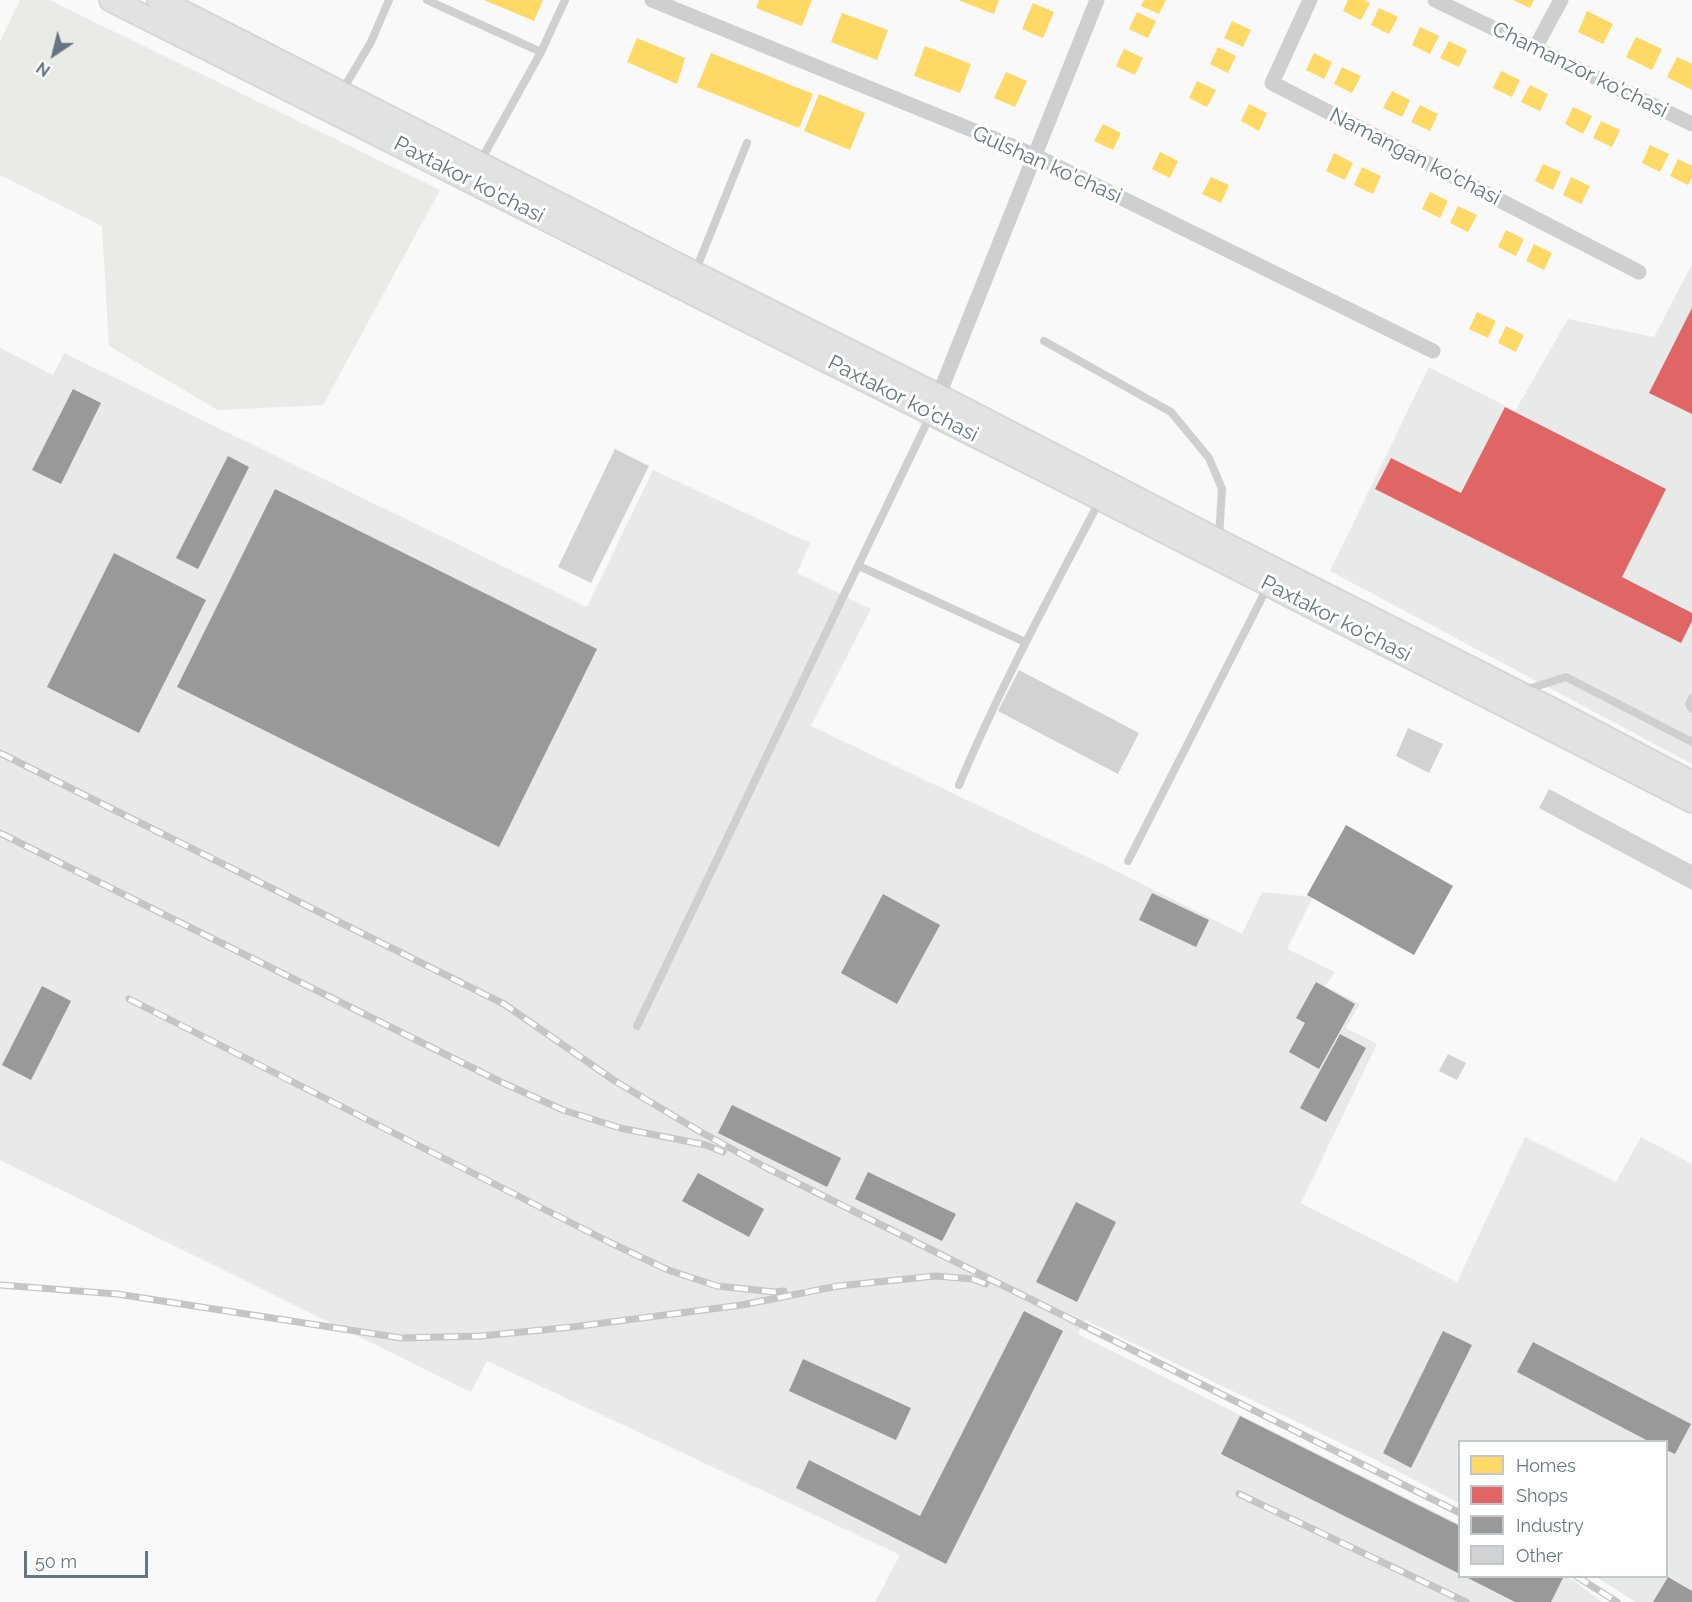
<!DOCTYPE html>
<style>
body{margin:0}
#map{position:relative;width:1692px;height:1602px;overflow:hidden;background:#f9f9f9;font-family:Raleway,sans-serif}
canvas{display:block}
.legend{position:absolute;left:1458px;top:1440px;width:210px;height:138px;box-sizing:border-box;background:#fff;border:2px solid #c1c8cd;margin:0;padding:8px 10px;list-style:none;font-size:18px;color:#657683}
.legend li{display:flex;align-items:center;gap:12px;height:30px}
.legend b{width:30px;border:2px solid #c1c8cd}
.north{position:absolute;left:24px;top:24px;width:60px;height:60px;-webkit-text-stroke:4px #fff;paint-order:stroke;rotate:215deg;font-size:16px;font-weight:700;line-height:24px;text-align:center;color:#657683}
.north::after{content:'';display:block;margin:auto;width:21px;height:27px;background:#657683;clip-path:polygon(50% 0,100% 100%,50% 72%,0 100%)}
.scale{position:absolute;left:24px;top:1551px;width:124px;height:27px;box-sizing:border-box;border:3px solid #657683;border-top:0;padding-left:8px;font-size:18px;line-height:21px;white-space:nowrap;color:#657683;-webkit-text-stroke:4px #fff;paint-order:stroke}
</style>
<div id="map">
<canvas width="1692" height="1602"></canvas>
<ul class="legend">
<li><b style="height:16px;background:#ffd966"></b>Homes</li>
<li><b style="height:16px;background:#e06666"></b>Shops</li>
<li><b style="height:16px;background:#999"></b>Industry</li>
<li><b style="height:16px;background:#d0d2d3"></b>Other</li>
</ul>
<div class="north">N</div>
<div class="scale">50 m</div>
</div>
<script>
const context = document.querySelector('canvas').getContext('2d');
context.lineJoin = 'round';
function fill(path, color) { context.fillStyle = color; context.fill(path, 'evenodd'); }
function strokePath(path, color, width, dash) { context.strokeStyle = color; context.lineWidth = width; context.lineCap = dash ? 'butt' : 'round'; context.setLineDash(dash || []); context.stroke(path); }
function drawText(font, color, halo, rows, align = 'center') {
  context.font = font + ' Raleway,sans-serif'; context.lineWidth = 6; context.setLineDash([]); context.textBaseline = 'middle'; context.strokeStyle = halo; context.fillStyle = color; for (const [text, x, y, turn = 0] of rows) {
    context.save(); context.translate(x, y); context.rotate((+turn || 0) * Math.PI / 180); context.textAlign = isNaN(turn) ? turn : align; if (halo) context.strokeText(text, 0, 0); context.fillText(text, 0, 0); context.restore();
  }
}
fill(new Path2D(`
 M1692 264V764L1330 571 1429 367 1515 411 1568 319 1654 337Z
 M0 348 53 375 64 353 587 607 653 470 810 543 797 573 871 609 811 726 1104 865 1242 934 1262 892 1313 897 1287 949 1335 972 1325 986 1360 1004 1346 1028 1377 1044 1301 1203 1457 1282 1525 1137 1616 1182 1641 1137 1692 1164V1602H1636L1596 1577 1666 1576V1442H1460L1459 1503 1374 1459 1085 1320 1078 1334 1459 1524 1460 1576 1565 1577 1573 1580 1602 1602H875L900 1555 487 1361 471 1392 0 1160Z`), '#e8e9e9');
fill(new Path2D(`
 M20 0H49L440 190 323 405 218 410 109 346 102 226 0 175V42Z`), '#e8ebe6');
fill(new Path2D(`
 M484 0H543L534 21Z
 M759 0H812L802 26 756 8Z
 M958 0H999L994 14Z
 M1144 0H1166L1159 14 1141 6Z
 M1348 0H1364L1370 3 1361 20 1343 11Z
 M1513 0H1534L1530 8Z
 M1033 3 1054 12 1043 38 1022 29Z
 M1379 8 1398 17 1389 34 1371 25Z
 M1587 11 1613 24 1603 44 1578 32Z
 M1137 12 1156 21 1148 38 1129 29Z
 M842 13 888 30 877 60 831 42Z
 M1232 21 1251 30 1243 47 1224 38Z
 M1420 27 1439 36 1430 54 1412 45Z
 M1636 37 1662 49 1652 70 1626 57Z
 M637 38 685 58 677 84 627 62Z
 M1449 41 1467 50 1459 67 1440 58Z
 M925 46 971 64 960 93 914 76Z
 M1218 47 1236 56 1228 73 1210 64Z
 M1124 49 1143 58 1135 75 1116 66Z
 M711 53 813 94 799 128 697 87Z
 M1314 53 1332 62 1324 79 1306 70Z
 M1677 57 1692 64V90L1667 77Z
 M1342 67 1361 76 1352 93 1334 84Z
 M1501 71 1520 80 1512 97 1493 88Z
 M1006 72 1027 81 1015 107 994 98Z
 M1197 81 1216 90 1207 107 1189 98Z
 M1530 85 1548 94 1540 111 1521 102Z
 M1392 91 1410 100 1402 117 1383 108Z
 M819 94 865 113 850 150 804 131Z
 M1249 104 1267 113 1259 131 1241 121Z
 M1420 105 1438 114 1430 131 1411 122Z
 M1573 107 1592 116 1583 134 1565 124Z
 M1601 121 1620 130 1612 147 1593 138Z
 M1103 124 1121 133 1113 150 1094 141Z
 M1650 145 1669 154 1660 172 1642 163Z
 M1160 152 1178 161 1170 178 1152 169Z
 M1334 153 1353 163 1345 180 1326 171Z
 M1678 159 1692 166V178L1688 185 1670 176Z
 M1543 164 1561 172 1553 190 1535 181Z
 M1362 167 1381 176 1373 194 1354 185Z
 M1211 177 1229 185 1221 203 1202 194Z
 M1571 177 1590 186 1581 204 1563 195Z
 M1430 192 1448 201 1440 218 1422 209Z
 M1458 206 1477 215 1468 232 1450 223Z
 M1506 230 1524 239 1516 256 1498 247Z
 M1534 244 1552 253 1544 270 1526 261Z
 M1477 312 1496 321 1488 338 1469 329Z
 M1506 326 1524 335 1516 352 1498 343Z`), '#ffd966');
fill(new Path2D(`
 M1692 308V414L1649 393Z
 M1505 407 1666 489 1622 577 1692 613V621L1681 643 1375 489 1391 458 1461 493Z`), '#e06666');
fill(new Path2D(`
 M73 389 101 403 61 484 32 470Z
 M228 456 249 467 198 569 176 558Z
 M275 489 597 649 499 847 177 687Z
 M114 553 206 600 139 733 47 687Z
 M1346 825 1453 886 1414 955 1307 895Z
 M1152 893 1209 920 1196 947 1139 920Z
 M883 894 940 925 897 1004 841 973Z
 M1316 982 1355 1004 1319 1069 1289 1052 1305 1023 1296 1018Z
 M42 986 71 1001 31 1080 2 1065Z
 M1340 1034 1366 1048 1326 1122 1300 1108Z
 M732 1105 841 1158 827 1187 718 1133Z
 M868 1172 956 1214 942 1241 855 1199Z
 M698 1173 764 1209 749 1237 682 1201Z
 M1076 1202 1116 1222 1077 1302 1036 1282Z
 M1024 1311 1063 1331 946 1564 796 1488 809 1460 920 1516Z
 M1443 1331 1472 1345 1411 1468 1383 1453Z
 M1533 1342 1691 1424 1675 1454 1666 1450V1442H1650L1517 1372Z
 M803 1359 911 1408 896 1440 789 1391Z
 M1240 1416 1460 1526V1574L1221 1454Z
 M1464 1576H1559L1563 1578 1551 1602H1515Z
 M1668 1577 1692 1591V1602H1653Z`), '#999');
fill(new Path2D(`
 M615 449 649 466 591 583 558 567Z
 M1019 670 1139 733 1118 774 998 711Z
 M1408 728 1443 744 1429 773 1396 756Z
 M1549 789 1692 865V890L1539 808Z
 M1448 1054 1466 1063 1457 1080 1439 1071Z`), '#d0d2d3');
const secondary = new Path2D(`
 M111 0 1101 499 1692 801
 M159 0 694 273 939 396 1219 541 1561 714 1692 783`);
strokePath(secondary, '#d5d6d7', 26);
strokePath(new Path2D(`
 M427 0 541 52
 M342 91 371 42 389 0
 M480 162 541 52 565 0
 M695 272 747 143
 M1044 341 1171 412 1209 458 1222 489 1219 537
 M859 566 1025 642
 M1525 690 1566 677 1692 742
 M1692 698 1689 704 1692 709
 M959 785C1000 687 1051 594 1100 500
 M1128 861 1268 586
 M637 1026 930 416`), '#cecfd0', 8);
strokePath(new Path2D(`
 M652 0 1034 155 1433 351
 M1310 0 1272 83 1639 272
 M1435 0 1692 124
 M1535 48 1561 0
 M936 402 1097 0`), '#cecfd0', 15);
strokePath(secondary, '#e1e2e2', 22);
const rail = new Path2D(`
 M0 753 504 1004 615 1081 699 1131 765 1167 1460 1513
 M0 833 501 1082 563 1110 620 1128 706 1145 723 1152
 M129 999 609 1242 668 1270 717 1286 775 1292 784 1291
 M0 1285 117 1294 401 1338 481 1336 572 1327 742 1305 838 1286 936 1276 973 1279 986 1284
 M1239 1494 1466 1602
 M1576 1576 1617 1602`);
strokePath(rail, '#c3c5c6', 7);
strokePath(rail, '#fff', 4.5, [14]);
drawText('21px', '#657683', '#fff', [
 ["Chamanzor ko'chasi",1580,70,26],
 ["Namangan ko'chasi",1415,157,27],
 ["Gulshan ko'chasi",1047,165,24],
 ["Paxtakor ko'chasi",469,180,27],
 ["Paxtakor ko'chasi",903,399,27],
 ["Paxtakor ko'chasi",1336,619,27]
]);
</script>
